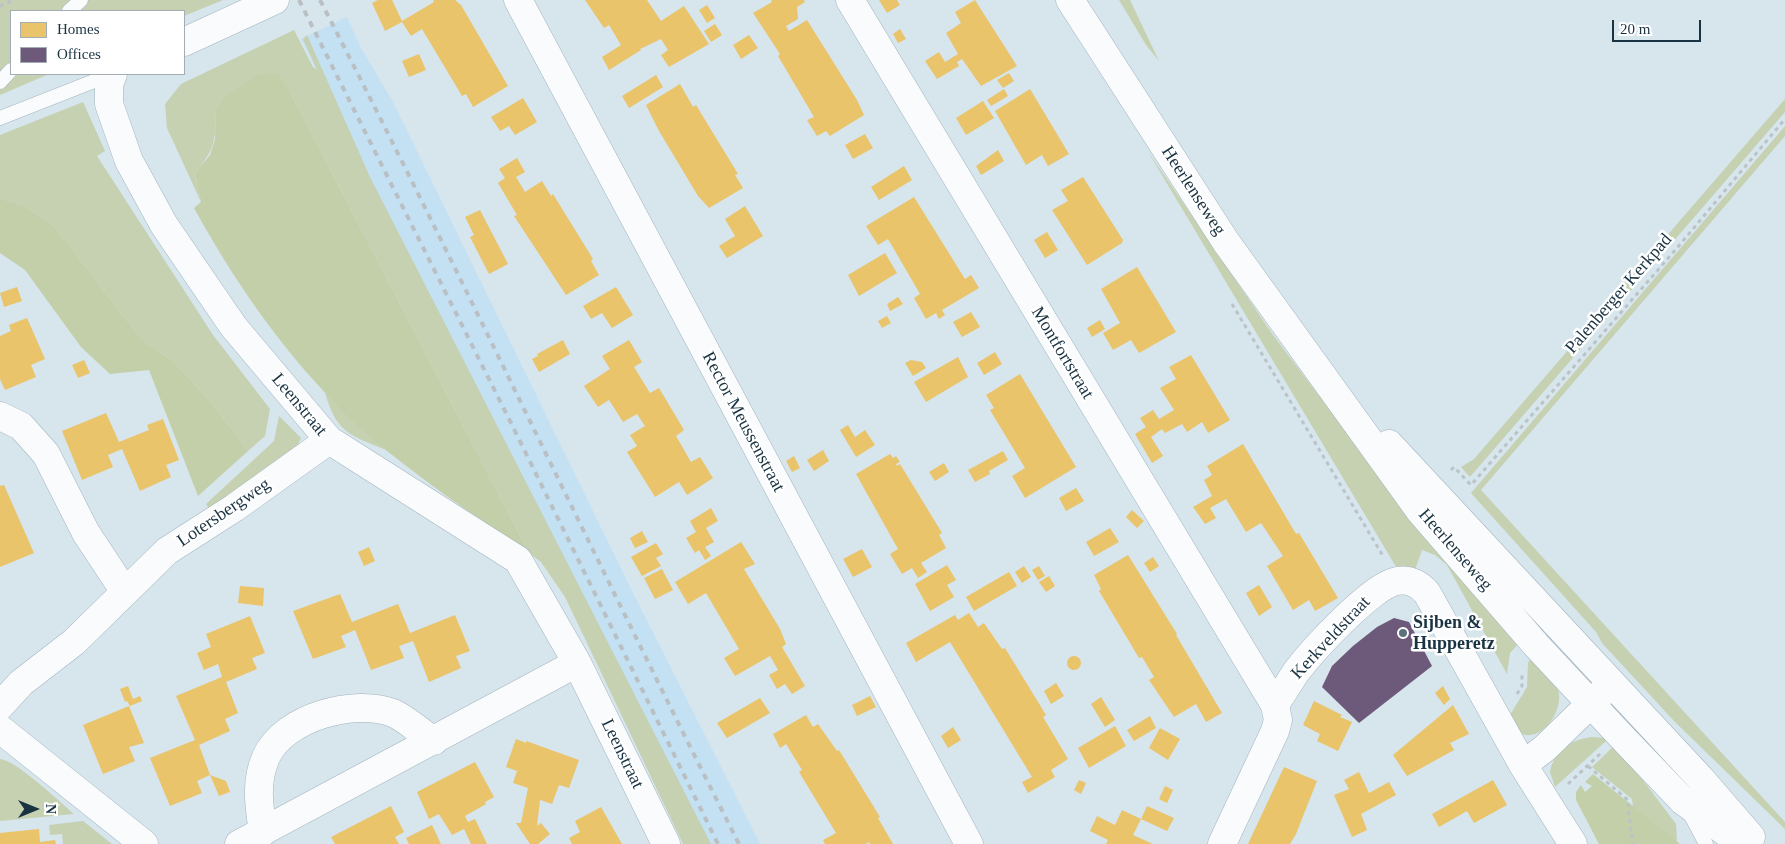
<!DOCTYPE html>
<style>
body{margin:0}
#map{position:relative;width:1785px;height:844px;overflow:hidden;background:#d7e5ed;font-family:Georgia,serif}
canvas{display:block}
.legend{position:absolute;left:10px;top:10px;width:175px;height:65px;box-sizing:border-box;background:#fff;border:1px solid #a3adb3;margin:0;padding:6px 9px;list-style:none;font-size:15px;color:#1a3342}
.legend li{display:flex;align-items:center;gap:10px;height:25px}
.legend b{width:25px;border:1px solid #a3adb3}
.north{position:absolute;left:10px;top:784px;width:50px;height:50px;-webkit-text-stroke:4px #fff;paint-order:stroke;rotate:90deg;font-size:14px;font-weight:700;line-height:20px;text-align:center;color:#1a3342}
.north::after{content:'';display:block;margin:auto;width:18px;height:22px;background:#1a3342;clip-path:polygon(50% 0,100% 100%,50% 72%,0 100%)}
.scale{position:absolute;left:1612px;top:20px;width:89px;height:22px;box-sizing:border-box;border:2px solid #1a3342;border-top:0;padding-left:6px;font-size:15px;line-height:18px;white-space:nowrap;color:#1a3342;-webkit-text-stroke:4px #fff;paint-order:stroke}
</style>
<div id="map">
<canvas width="1785" height="844"></canvas>
<ul class="legend">
<li><b style="height:14px;background:#e9c46a"></b>Homes</li>
<li><b style="height:14px;background:#6d597a"></b>Offices</li>
</ul>
<div class="north">N</div>
<div class="scale">20 m</div>
</div>
<script>
const context = document.querySelector('canvas').getContext('2d');
context.lineJoin = 'round';
function fill(path, color) { context.fillStyle = color; context.fill(path, 'evenodd'); }
function strokePath(path, color, width, dash) { context.strokeStyle = color; context.lineWidth = width; context.lineCap = dash ? 'butt' : 'round'; context.setLineDash(dash || []); context.stroke(path); }
function drawText(font, color, halo, rows, align = 'center') {
  context.font = font + ' Georgia,serif'; context.lineWidth = 5; context.setLineDash([]); context.textBaseline = 'middle'; context.strokeStyle = halo; context.fillStyle = color; for (const [text, x, y, turn = 0] of rows) {
    context.save(); context.translate(x, y); context.rotate((+turn || 0) * Math.PI / 180); context.textAlign = isNaN(turn) ? turn : align; if (halo) context.strokeText(text, 0, 0); context.fillText(text, 0, 0); context.restore();
  }
}
fill(new Path2D(`
 M347 17 361 48 393 102 632 591 760 844H698L301 39Z`), '#c4e1f3');
fill(new Path2D(`
 M0 0H223L184 16V11H11V74H49L0 95Z
 M1119 0H1130L1159 61 1146 45Z
 M294 30 313 67 317 70 303 39 307 35 370 177 711 844H683L565 597 541 562 529 553 289 90 216 112C215 142 215 149 195 173L201 202 167 128 165 104 181 84Z
 M1785 99V112L1470 477 1461 467 1474 459Z
 M83 102 105 151 97 156 213 335 270 409 265 436 248 451 211 402 174 362 141 339 55 227 26 207 0 198V135Z
 M1785 126V136L1481 490 1785 822V829L1675 722 1602 643 1596 632 1471 493Z
 M1147 150 1273 335 1354 442 1520 642 1510 653 1507 674 1447 565 1435 555 1422 550 1415 570 1399 568 1395 565Z
 M325 392 386 450C350 435 336 433 325 392Z
 M279 416 301 438 296 449 211 511 206 504 274 441Z
 M1533 655C1541 665 1554 678 1558 690 1565 710 1540 746 1518 732 1514 729 1510 724 1507 720L1527 687 1528 663Z
 M1594 737 1604 738 1606 741 1555 787 1550 772C1554 750 1573 738 1594 737Z
 M1614 746H1617L1676 824 1677 842 1633 807 1632 799 1592 767Z
 M0 759C16 760 60 802 74 814L0 821Z
 M83 821 112 844H63L62 834 50 835 49 825Z`), '#c5d1b1');
fill(new Path2D(`
 M277 73 289 90 529 553C481 520 432 487 387 451 306 384 244 299 194 208L201 202 195 173 210 155 215 139 216 112 225 97 258 75Z
 M0 198 26 207 55 227 141 339 174 362 211 402 248 451 198 496 149 370 110 374 81 347 25 270 0 253Z
 M1593 774 1680 844H1599L1576 800V792L1581 785 1585 792 1592 786 1585 782Z`), '#c2cfa8');
fill(new Path2D(`
 M378 0H392L402 21 434 2 433 0H455L461 5 508 86 473 107 466 94 462 96 422 29 411 36 402 22 385 31 372 3Z
 M585 0H647L661 21 684 6 709 44 669 67 661 55 668 50 661 39 640 49 641 50 609 70 602 57 621 45 609 25 604 28Z
 M771 0H804L805 2 797 7 798 19 786 26 789 31 807 20 857 100 864 115 830 136 826 131 817 136 807 120 814 117 778 56 780 54 753 13 772 2Z
 M879 0H897L900 5 887 13Z
 M975 0 1017 66 981 86 962 59 957 62 959 66 937 79 925 61 939 52 945 62 958 54 946 33 961 23 955 12Z
 M707 5 715 18 707 23 699 10Z
 M715 24 722 35 711 42 704 31Z
 M900 29 906 39 898 43 893 34Z
 M749 35 758 48 741 59 733 45Z
 M419 54 426 70 409 77 402 61Z
 M1009 73 1014 81 1003 88 997 80Z
 M656 75 663 87 629 108 622 96Z
 M680 84 693 107 696 105 738 174 735 175 743 188 709 208 698 196 659 131 646 105Z
 M1004 89 1008 96 991 106 987 100Z
 M1030 89 1069 154 1048 166 1042 155 1026 165 995 111Z
 M523 98 537 122 515 135 509 126 500 131 491 117Z
 M983 101 994 118 966 135 956 118Z
 M865 134 873 148 853 159 845 145Z
 M998 150 1004 161 981 175 976 166Z
 M517 158 525 172 516 177 525 192 542 181 551 196 553 194 593 259 591 261 599 275 566 295 514 216 517 215 498 183 505 178 499 169Z
 M904 166 912 180 879 200 871 187Z
 M1083 177 1123 240 1122 243 1087 265 1052 210 1068 201 1061 190Z
 M914 197 965 279 971 275 979 288 942 310 945 315 939 319 936 313 926 319 914 298 920 294 888 239 878 245 866 226Z
 M745 206 763 236 727 258 719 246 735 236 725 219Z
 M480 210 508 264 489 274 470 237 474 235 465 217Z
 M1047 232 1058 250 1045 258 1034 240Z
 M885 253 897 273 859 296 848 275Z
 M1137 267 1176 332 1139 353 1131 340 1113 350 1103 333 1120 323 1101 289Z
 M17 287 22 301 4 307 0 293Z
 M616 287 633 315 612 328 602 313 591 319 583 306Z
 M898 297 903 304 890 311 887 304Z
 M971 312 980 327 962 337 953 322Z
 M887 316 891 323 882 328 878 321Z
 M27 318 45 359 31 365 36 377 5 390 0 379V336L11 331 9 325Z
 M1100 320 1105 329 1092 337 1087 328Z
 M563 340 570 354 539 372 532 359 538 356 537 354Z
 M629 340 642 362 634 367 650 393 659 388 684 430 676 436 691 462 700 457 713 478 687 495 679 482 655 497 627 452 637 446 630 435 645 426 637 414 623 422 609 400 598 407 584 386 610 369 602 356Z
 M995 352 1002 364 984 375 977 363Z
 M1191 355 1230 420 1208 433 1202 422 1187 432 1182 424 1165 433 1162 429 1151 437 1163 456 1152 463 1135 434 1146 427 1140 418 1153 410 1159 419 1174 410 1160 388 1176 379 1169 367Z
 M958 357 968 377 926 402 914 382Z
 M84 360 90 373 78 378 72 365Z
 M911 360 922 362 926 368 913 376 905 363Z
 M1020 374 1076 467 1025 498 1012 476 1025 468 990 410 994 408 986 395Z
 M106 413 119 442 149 430 147 425 163 419 179 460 166 465 171 477 140 491 122 449 108 455 113 467 82 480 62 431Z
 M848 425 855 437 865 430 875 445 856 457 840 430Z
 M1243 444 1296 534 1299 533 1338 598 1315 611 1309 600 1293 610 1267 566 1283 556 1261 523 1246 532 1226 499 1210 508 1216 518 1205 524 1193 507 1212 496 1204 480 1212 475 1207 466Z
 M823 450 829 461 814 471 807 460Z
 M1003 451 1008 460 989 471 990 474 975 482 968 470Z
 M890 454 893 458 896 456 900 462 896 464 897 466 900 464 942 533 939 535 946 548 921 563 927 572 918 578 912 568 902 574 890 554 898 549 856 474Z
 M794 456 800 468 792 472 786 461Z
 M944 463 949 472 935 481 929 472Z
 M4 485 34 553 0 567V486Z
 M1076 488 1084 501 1066 511 1059 498Z
 M711 508 718 521 706 528 714 542 705 547 711 556 705 560 699 550 695 553 686 538 696 532 690 521Z
 M1132 510 1144 521 1137 528 1126 517Z
 M1110 528 1119 542 1094 556 1086 542Z
 M642 531 648 542 635 548 630 538Z
 M741 542 755 564 744 569 780 629 786 644 782 647 805 686 792 694 785 684 777 689 769 675 778 670 770 656 735 676 724 658 739 649 706 593 688 604 675 582Z
 M656 543 663 554 656 558 661 566 642 576 631 557Z
 M369 547 375 561 364 566 358 552Z
 M862 549 872 567 853 577 843 559Z
 M1128 555 1177 634 1176 635 1222 713 1206 722 1196 704 1174 717 1149 680 1154 677 1142 657 1139 658 1099 591 1101 589 1094 575Z
 M1153 557 1159 566 1150 572 1144 563Z
 M947 565 956 580 947 585 954 597 930 611 915 584Z
 M1024 566 1031 577 1022 583 1015 572Z
 M1039 566 1045 576 1038 580 1032 570Z
 M662 569 673 590 655 599 644 578Z
 M1009 572 1017 586 974 611 966 597Z
 M1049 576 1055 586 1046 592 1039 582Z
 M1259 585 1272 607 1259 616 1246 593Z
 M240 586 264 588 263 606 238 603Z
 M340 594 352 622 398 604 410 633 455 615 470 651 456 656 461 668 429 682 413 641 399 646 404 658 371 670 355 630 341 636 346 647 313 659 293 611Z
 M969 613 978 627 984 623 1002 649 1005 648 1046 715 1043 717 1068 759 1051 770 1055 777 1028 793 1022 782 1032 777 950 642 916 662 906 643 955 615 958 620Z
 M250 616 265 653 252 658 257 669 226 682 238 713 225 719 230 731 199 745 210 775 197 781 202 793 170 806 150 758 195 740 176 696 222 677 218 664 204 670 197 653 211 647 206 634Z
 M1067 663a7 7 0 1 1 14 0a7 7 0 1 1-14 0Z
 M1056 683 1064 696 1051 704 1044 691Z
 M128 686 133 699 140 696 142 701 130 706 127 701 125 702 120 689Z
 M1443 686 1450 699 1444 705 1435 693Z
 M870 696 876 707 857 716 852 705Z
 M1101 697 1115 720 1105 727 1091 704Z
 M760 698 770 713 727 738 717 723Z
 M1314 701 1342 715 1340 717 1352 722 1338 751 1317 741 1320 734 1303 725Z
 M1453 705 1469 734 1450 743 1454 750 1407 776 1393 755Z
 M129 706 144 743 129 747 135 761 103 774 83 725Z
 M806 715 813 727 818 724 837 751 839 750 880 817 878 818 893 844H870L869 842 866 844H825L823 840 836 833 799 772 802 770 786 744 780 748 773 734Z
 M1150 716 1156 728 1134 741 1127 730Z
 M1115 726 1126 746 1089 768 1078 748Z
 M953 727 961 740 948 748 941 736Z
 M1160 728 1180 739 1168 760 1149 748Z
 M516 739 526 743V741L579 760 569 788 559 785 552 804 540 800 537 826 541 823 550 834 538 844H530L516 823H521L528 788 513 783 517 771 506 767Z
 M475 762 494 797 485 802 486 804 465 816 468 822 475 819 487 844H471L464 829 452 835 439 814 429 819 417 792Z
 M1284 767 1317 781 1296 834 1290 844H1248Z
 M1359 772 1369 793 1389 782 1396 795 1361 814 1367 830 1352 837 1334 795 1349 789 1344 780Z
 M210 775 226 781 230 792 219 796Z
 M1079 780 1086 783 1081 794 1074 790Z
 M1493 780 1507 805 1474 823 1467 811 1439 827 1432 814Z
 M1165 786 1173 790 1167 803 1159 799Z
 M391 806 404 832 395 837 399 844H335L331 837Z
 M1147 806 1174 818 1167 831 1141 819Z
 M601 807 622 844H572L569 838 580 832 575 821Z
 M1122 810 1141 819 1133 835 1153 844H1106L1108 840 1090 831 1097 816 1115 825Z
 M432 825 441 844H409L406 838Z
 M39 829 40 842 55 840 56 844H0V833Z`), '#e9c46a');
fill(new Path2D(`
 M1394 618 1409 622 1432 666 1359 723 1322 687 1332 666 1353 646 1377 627Z`), '#6d597a');
const lane = new Path2D(`
 M69 11 81 0
 M0 82 11 70
 M0 118 112 74
 M1689 812 1706 844`);
const street = new Path2D(`
 M518 0 969 844
 M850 0 1275 705 1278 720 1275 731 1222 844
 M184 42 275 0
 M113 74 109 85V104L129 161 164 225 233 326 329 440 518 560 577 663
 M0 416 21 426 46 454 86 533 125 592
 M1275 705C1282 694 1289 683 1296 672 1312 651 1372 585 1397 581 1410 579 1419 584 1427 593L1523 765
 M0 706 21 683 74 642 167 551 234 508 329 440
 M0 729 144 844
 M263 832C259 806 255 782 266 757 284 717 355 698 393 713 407 719 421 733 434 741
 M239 844 577 663 666 844
 M1573 844 1523 765 1545 748 1611 684`);
const secondary = new Path2D(`
 M1070 0 1226 242 1420 511 1536 645 1620 735 1683 801 1742 844
 M1389 444 1700 778 1751 837`);
strokePath(lane, '#a2b4bf', 15);
strokePath(street, '#a2b4bf', 29);
strokePath(secondary, '#a2b4bf', 29);
strokePath(new Path2D(`
 M0 6 14 0
 M1232 304 1383 556
 M1451 470 1454 467 1471 485 1677 248 1785 119
 M1517 694 1522 686V674
 M1588 766 1629 801 1628 808 1633 844
 M1568 784 1600 754`), '#bbc3c8', 3, [4, 4]);
strokePath(lane, '#f9fbfc', 14);
strokePath(street, '#f9fbfc', 28);
strokePath(secondary, '#f9fbfc', 28);
strokePath(new Path2D(`
 M299 0 512 425 718 844
 M320 0C464 279 597 564 739 844`), '#b9bfc2', 4, [6, 6]);
for (const [x, y, r, color] of [
 [1403,633,5,"#5c717e"]
]) { const dot = new Path2D(); dot.arc(x, y, r, 0, 2 * Math.PI); context.fillStyle = color; context.fill(dot); strokePath(dot, '#fff', 2); }
drawText('18px', '#1a3342', '#fff', [
 ["Heerlenseweg",1193,191,57],
 ["Palenberger Kerkpad",1619,294,-49],
 ["Montfortstraat",1062,353,59],
 ["Leenstraat",299,405,50],
 ["Rector Meussenstraat",743,422,62],
 ["Lotersbergweg",224,513,-34],
 ["Heerlenseweg",1455,550,49],
 ["Kerkveldstraat",1331,638,-47],
 ["Leenstraat",622,754,64]
]);
drawText('bold 18px', '#1a3342', '#fff', [
 ["Sijben &",1413,623],
 ["Hupperetz",1413,644]
], 'left');
</script>
